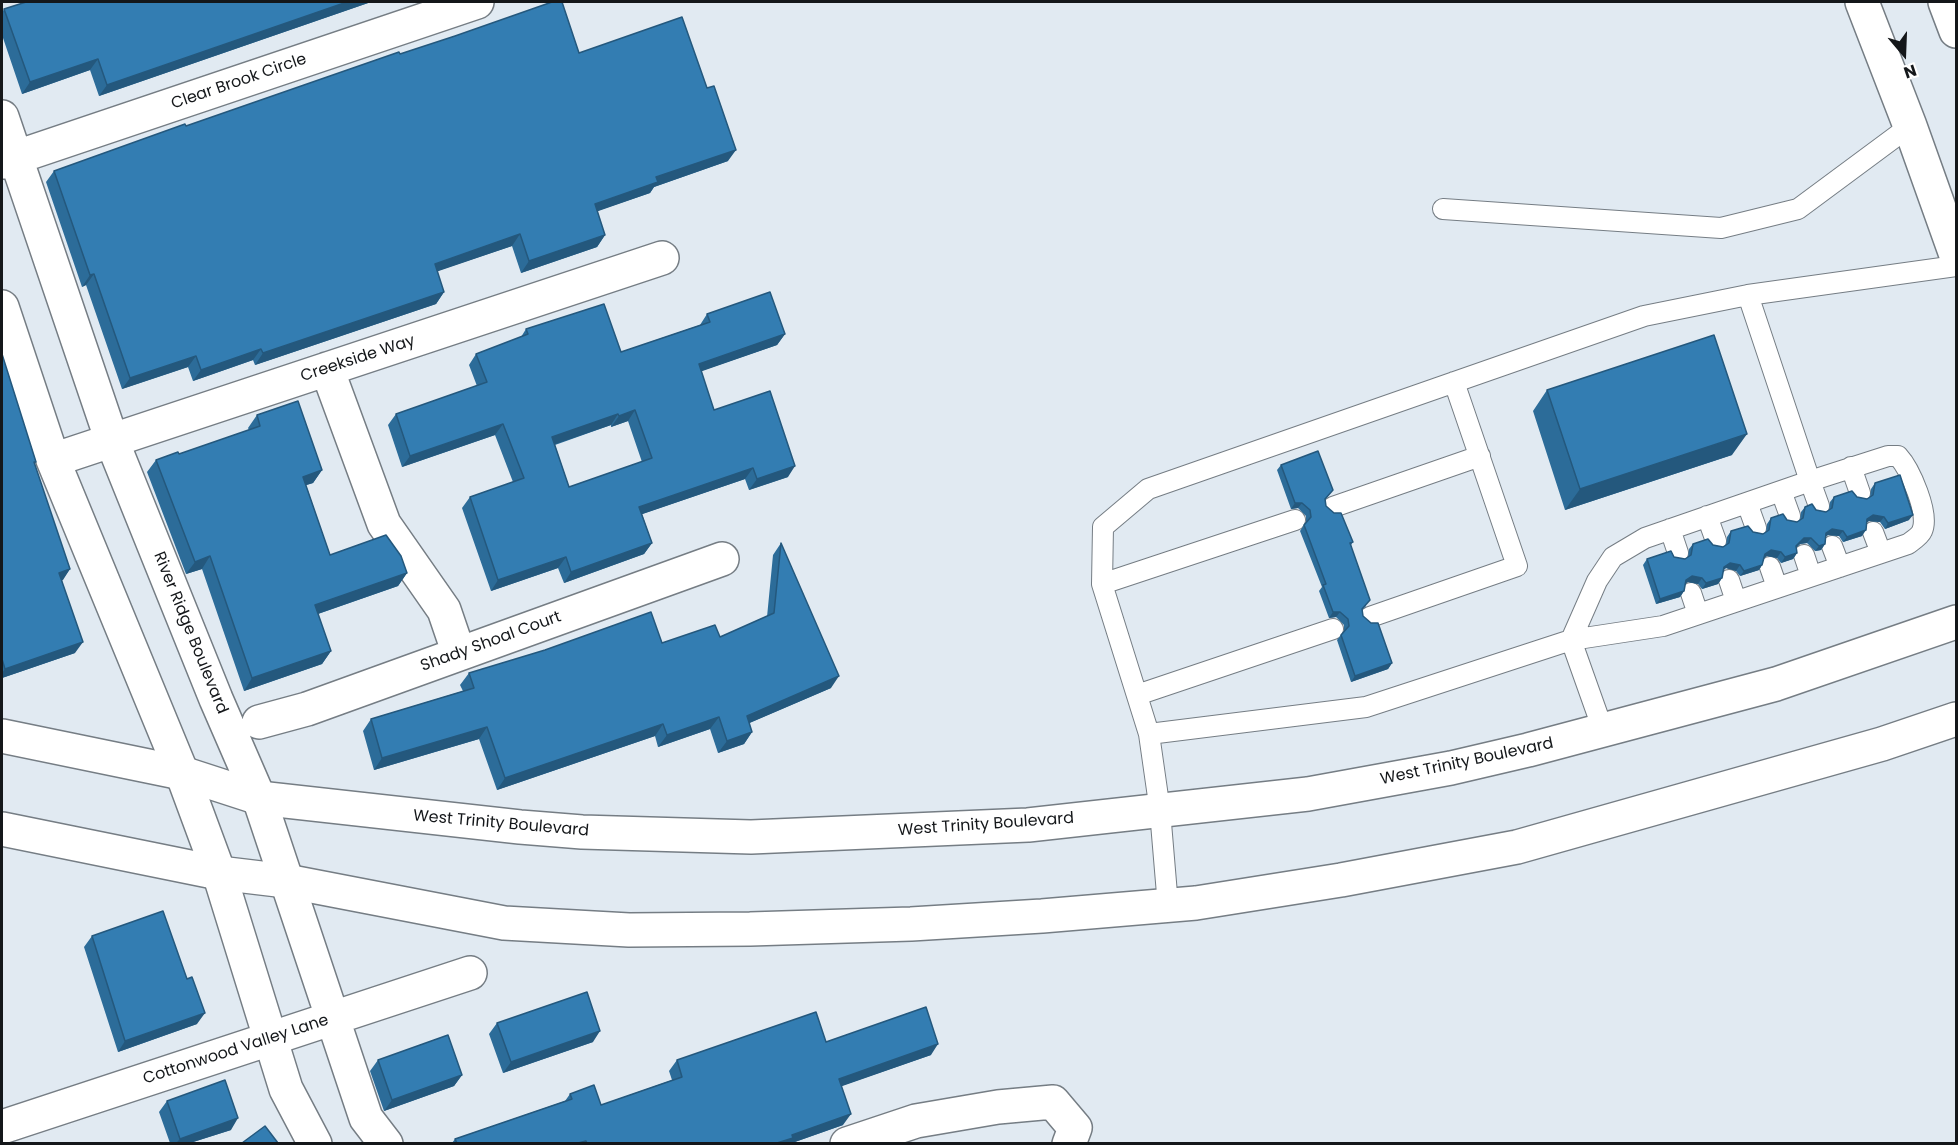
<!DOCTYPE html>
<style>
body{margin:0}
#map{position:relative;width:1958px;height:1145px;overflow:hidden;background:#e1eaf2;font-family:Poppins,sans-serif}
canvas{display:block}
.frame{position:absolute;inset:0;border:3px solid #14171a;pointer-events:none}
.north{position:absolute;left:1874px;top:24px;width:60px;height:60px;-webkit-text-stroke:4px #fff;paint-order:stroke;rotate:161deg;font-size:16px;font-weight:700;line-height:24px;text-align:center;color:#14171a}
.north::after{content:'';display:block;margin:auto;width:21px;height:27px;background:#14171a;clip-path:polygon(50% 0,100% 100%,50% 72%,0 100%)}
</style>
<div id="map">
<canvas width="1958" height="1145"></canvas>
<div class="frame"></div>
<div class="north">N</div>
</div>
<script>
const context = document.querySelector('canvas').getContext('2d');
context.lineJoin = 'round';
function strokePath(path, color, width, dash) { context.strokeStyle = color; context.lineWidth = width; context.lineCap = dash ? 'butt' : 'round'; context.setLineDash(dash || []); context.stroke(path); }
function fill(path, color) { context.fillStyle = color; context.fill(path, 'evenodd'); }
function drawText(font, color, halo, rows, align = 'center') {
  context.font = font + ' Poppins,sans-serif'; context.lineWidth = 4.5; context.setLineDash([]); context.textBaseline = 'middle'; context.strokeStyle = halo; context.fillStyle = color; for (const [text, x, y, turn = 0] of rows) {
    context.save(); context.translate(x, y); context.rotate((+turn || 0) * Math.PI / 180); context.textAlign = isNaN(turn) ? turn : align; if (halo) context.strokeText(text, 0, 0); context.fillText(text, 0, 0); context.restore();
  }
}
const service = new Path2D(`
 M1443 209 1721 228 1798 209 1910 126
 M1851 467 1860 493
 M1781 491 1790 516
 M1747 503 1756 528
 M1333 507 1480 456
 M1707 516 1716 541
 M1670 529 1678 553
 M1873 532 1881 553
 M1832 546 1840 567
 M1804 555 1811 576
 M1770 567 1777 587
 M1729 580 1736 601
 M1102 584 1295 520
 M1691 593 1698 614
 M1370 617 1517 566 1454 382
 M1571 640 1597 581 1613 557 1645 538 1810 481 1748 295 1956 266
 M1571 640 1663 626 1908 544C1912 541 1920 536 1922 531 1930 514 1910 469 1898 456H1888L1810 481 1819 506
 M1137 695 1333 629
 M1149 734 1102 584 1103 527 1148 489 1644 316 1748 295
 M1168 906 1160 811 1149 734 1366 707 1571 640 1603 730`);
const minor = new Path2D(`
 M2 117 112 441 216 699 259 798 366 1118 386 1144
 M2 162 477 2
 M2 307 53 460 182 773 219 873 286 1089 315 1144
 M327 369 384 524 444 610 459 654
 M53 460 662 258
 M259 722 307 709 722 559
 M2 1127 470 973
 M847 1144 916 1121 998 1107 1053 1102 1075 1128 1069 1144`);
const secondary = new Path2D(`
 M1862 2 1910 126 1956 255
 M1945 2 1956 31
 M2 736 182 773 259 798 520 827 582 832 751 837 1028 825 1308 794 1451 768 1528 750 1776 684 1956 622
 M2 829 219 873 286 881 504 923 629 930 750 929 911 924 1042 916 1196 903 1341 880 1517 847 1882 744 1956 719`);
strokePath(service, '#757d84', 22);
strokePath(minor, '#757d84', 36);
strokePath(secondary, '#757d84', 36);
strokePath(service, '#fff', 20);
strokePath(minor, '#fff', 33);
strokePath(secondary, '#fff', 33);
fill(new Path2D(`
 M371 2 99 96 90 70 22 94 2 35V13L4 9Z
 M579 53 728 161 654 187 650 193 597 211 605 235 597 247 521 273 512 246 437 271 444 292 436 304 255 365 253 360 193 381 188 367 122 389 86 285 82 287 46 182 54 171 186 126 400 54Z
 M707 314 785 334 777 345 701 371 714 410 788 477 749 490 745 479 642 514 652 543 644 554 564 583 558 568 491 591 462 508 470 497 513 482 495 435 402 467 388 425 396 414 477 386 469 365 476 354 521 337 526 329 621 352 700 325ZM628 421 642 462 569 487 555 445 611 425V427Z
 M2 354 34 464 70 569 62 580 75 653 2 678Z
 M1547 390 1732 455 1565 510 1533 411Z
 M257 415 322 470 313 483 306 485 330 555 407 573 398 586 318 614 331 651 322 664 244 691 202 569 186 574 147 472 156 460 179 454 249 430 248 428Z
 M1281 465 1333 490 1325 500 1326 506 1353 542 1351 545 1366 606 1362 610 1363 616 1392 663 1388 669 1351 682 1337 640 1344 631V625L1336 617 1329 618 1319 591 1322 587 1300 531 1306 522V516L1298 508 1291 509 1277 470Z
 M1875 483 1909 520 1885 529 1880 522 1869 521 1867 522 1862 536 1843 542 1839 536 1828 535 1826 536 1825 544 1821 550 1815 551 1807 543 1800 544 1796 548 1797 553 1793 559 1781 563 1777 558 1767 556 1764 557 1762 565 1759 570 1740 576 1736 571 1726 568 1723 570 1722 578 1718 584 1702 589 1698 584 1688 582 1685 583 1684 591 1680 597 1656 604 1643 565 1647 559 1674 557 1685 559 1688 557 1689 549 1693 544 1713 545 1723 547 1726 545 1727 537 1731 531 1753 532 1763 534 1766 532 1767 524 1771 518 1797 522 1800 520 1801 512 1805 507 1826 512 1829 510 1830 502 1834 497H1857L1867 499 1870 497 1871 489Z
 M781 543 831 688 749 723 752 732 744 744 718 753 710 729 658 747 655 736 497 790 479 739 374 770 363 731 371 719 463 691 460 685 469 673 662 643 720 637 767 617 773 555Z
 M92 936 197 1024 118 1052 84 947Z
 M497 1023 593 1042 503 1073 489 1034Z
 M826 1042 931 1055 841 1086 843 1125 792 1143H452L455 1139 565 1101 570 1094 601 1105 672 1080 669 1071 677 1060Z
 M378 1060 462 1075 454 1086 384 1111 370 1071Z
 M167 1101 231 1130 190 1143H170L159 1112Z`), '#2c6c99');
fill(new Path2D(`
 M347 2H371L99 96 107 85Z
 M98 59 90 70 22 94 30 82Z
 M736 150 728 161 654 187 650 193 587 215 595 204 656 177Z
 M520 234 512 246 427 275 435 264Z
 M605 235 597 247 521 273 529 261Z
 M94 274 86 285 82 287 90 275Z
 M444 292 436 304 255 365 263 353Z
 M785 334 777 345 691 375 699 364Z
 M261 349 253 360 193 381 201 370Z
 M196 356 188 367 122 389 130 378Z
 M635 410 628 421 611 427 619 416Z
 M618 414 611 425 544 448 552 437Z
 M503 424 495 435 402 467 410 456Z
 M1747 434 1732 455 1565 510 1580 489Z
 M795 466 788 477 749 490 757 479Z
 M753 468 745 479 631 518 639 507Z
 M322 470 313 483 294 489 303 477Z
 M1295 503H1302L1298 508 1291 509Z
 M1873 515 1884 517 1880 522 1869 521 1863 525 1867 519Z
 M1913 515 1909 520 1885 529 1888 523Z
 M1832 529 1843 531 1839 536 1828 535 1822 539 1826 533Z
 M1866 530 1862 536 1843 542 1847 537Z
 M1804 538H1811L1807 543 1800 544 1792 552Z
 M652 543 644 554 564 583 571 572Z
 M1825 544 1821 550 1815 551 1819 546Z
 M1771 550 1781 552 1777 558 1767 556 1761 560 1765 554Z
 M1797 553 1793 559 1781 563 1785 557Z
 M210 556 202 569 186 574 195 562Z
 M566 557 558 568 491 591 498 580Z
 M1730 563 1740 565 1736 571 1726 568 1720 573 1724 567Z
 M1762 565 1759 570 1740 576 1744 571Z
 M70 569 63 580 51 584 59 573Z
 M407 573 398 586 306 618 315 605Z
 M1692 576 1702 578 1698 584 1688 582 1682 586 1686 580Z
 M1722 578 1718 584 1702 589 1706 583Z
 M1684 591 1680 597 1656 604 1660 599Z
 M1333 612H1340L1336 617 1329 618Z
 M83 642 75 653 2 678V673L5 669Z
 M331 651 322 664 244 691 252 678Z
 M1392 663 1388 669 1351 682 1355 676Z
 M839 676 831 688 738 728 747 716Z
 M719 717 710 729 658 747 667 735Z
 M663 724 655 736 497 790 505 778Z
 M487 727 479 739 374 770 382 758Z
 M752 732 744 744 718 753 727 741Z
 M205 1013 197 1024 118 1052 125 1041Z
 M600 1031 593 1042 503 1073 511 1062Z
 M938 1044 931 1055 831 1090 839 1079Z
 M462 1075 454 1086 384 1111 392 1100Z
 M851 1114 843 1125 792 1143H777L792 1135Z
 M238 1118 231 1130 190 1143H176L180 1139Z`), '#24587d');
const building = new Path2D(`
 M26 2H347L107 85 98 59 30 82 4 9Z
 M552 2H562L579 53 682 17 707 88 714 86 736 150 656 177 658 182 595 204 605 235 529 261 520 234 435 264 444 292 263 353 261 349 201 370 196 356 130 378 94 274 90 275 54 171 185 124 186 126 399 52 400 54 455 36Z
 M770 292 785 334 699 364 714 410 770 391 795 466 757 479 753 468 639 507 652 543 571 572 566 557 498 580 470 497 524 478 503 424 410 456 396 414 487 382 476 354 528 334 526 329 604 304 621 352 710 322 707 314ZM635 410 652 458 569 487 552 437 618 414 619 416Z
 M1714 335 1747 434 1580 489 1547 390Z
 M2 354 36 462H34L70 569 59 573 83 642 5 669 2 659Z
 M298 401 322 470 303 477 330 555 386 535 401 556 407 573 315 605 331 651 252 678 210 556 195 562 156 460 178 452 179 454 260 426 257 415Z
 M1318 451 1333 490 1325 499 1326 506 1334 513H1341L1353 542 1350 543 1370 600 1362 609 1363 616 1371 623H1378L1392 663 1355 676 1341 635 1349 626 1348 619 1340 612H1333L1323 585 1326 584 1304 525 1311 517 1310 510 1302 503H1295L1281 465Z
 M1900 475 1913 515 1888 523 1884 517 1873 515 1867 519 1866 530 1847 537 1843 531 1832 529 1826 533 1825 544 1819 546 1811 538H1804L1796 546 1797 553 1785 557 1781 552 1771 550 1765 554 1762 565 1744 571 1740 565 1730 563 1724 567 1722 578 1706 583 1702 578 1692 576 1686 580 1684 591 1660 599 1647 559 1671 551 1674 557 1685 559 1691 555 1693 544 1708 539 1713 545 1723 547 1729 543 1731 531 1748 526 1753 532 1763 534 1769 530 1771 518 1783 514 1787 520 1797 522 1803 518 1805 507 1812 504 1816 510 1826 512 1832 508 1834 497 1852 491 1857 497 1867 499 1873 495 1875 483Z
 M781 543 839 676 747 716 752 732 727 741 719 717 667 735 663 724 505 778 487 727 382 758 371 719 474 688 469 673 545 650 651 612 662 643 715 625 720 637 774 613Z
 M163 911 187 979 192 977 205 1013 125 1041 92 936Z
 M587 992 600 1031 511 1062 497 1023Z
 M926 1007 938 1044 839 1079 851 1114 792 1135 793 1138 777 1143H587L586 1141 578 1143H457L455 1139 572 1099 570 1094 594 1085 601 1105 682 1077 677 1060 816 1012 826 1042Z
 M448 1035 462 1075 392 1100 378 1060Z
 M225 1080 238 1118 180 1139 167 1101Z
 M265 1126 278 1143H242Z`);
fill(building, '#337db2');
strokePath(building, '#24587d', 1.5);
drawText('16px', '#14171a', '#fff', [
 ["Clear Brook Circle",239,82,-19],
 ["Creekside Way",358,359,-18],
 ["River Ridge Boulevard",190,633,68],
 ["Shady Shoal Court",491,642,-20],
 ["West Trinity Boulevard",1467,762,-12],
 ["West Trinity Boulevard",501,824,5],
 ["West Trinity Boulevard",986,825,-4],
 ["Cottonwood Valley Lane",236,1050,-18]
]);
</script>
